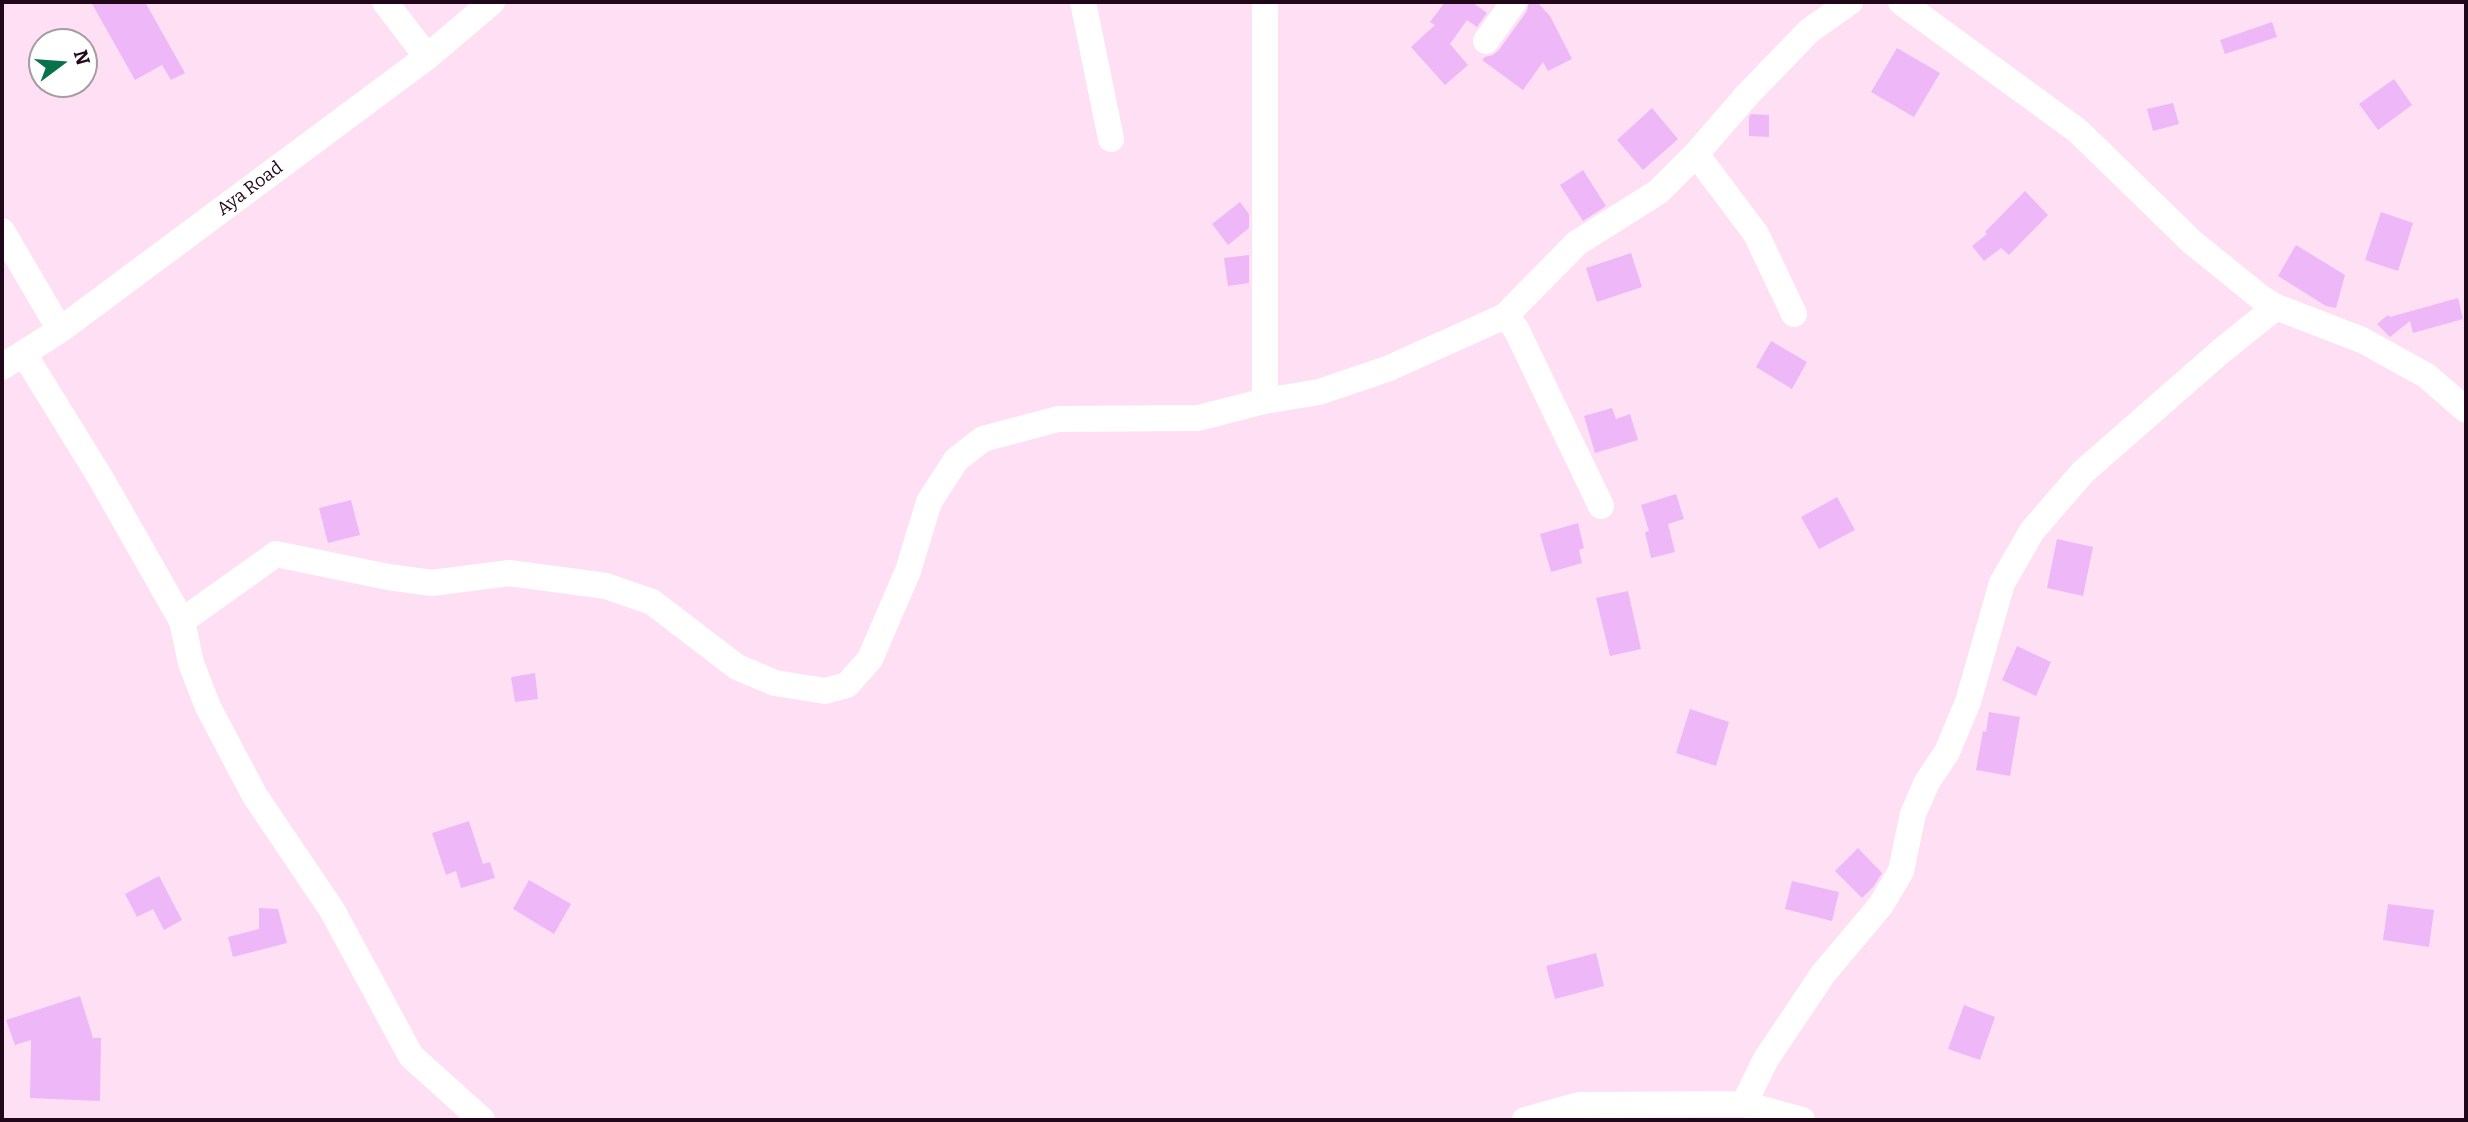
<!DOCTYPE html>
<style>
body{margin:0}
#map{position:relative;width:2468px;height:1122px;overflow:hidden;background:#ffdff3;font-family:Bitter,serif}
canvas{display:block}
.frame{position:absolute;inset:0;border:4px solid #21071a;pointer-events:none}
.north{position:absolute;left:28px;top:28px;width:70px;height:70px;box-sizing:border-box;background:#fff;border:2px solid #a69ca3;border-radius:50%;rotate:74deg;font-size:19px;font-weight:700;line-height:28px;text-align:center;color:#21071a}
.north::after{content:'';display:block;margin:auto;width:24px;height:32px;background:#08734b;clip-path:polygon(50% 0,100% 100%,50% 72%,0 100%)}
</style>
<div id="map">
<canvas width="2468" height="1122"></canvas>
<div class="frame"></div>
<div class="north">N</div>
</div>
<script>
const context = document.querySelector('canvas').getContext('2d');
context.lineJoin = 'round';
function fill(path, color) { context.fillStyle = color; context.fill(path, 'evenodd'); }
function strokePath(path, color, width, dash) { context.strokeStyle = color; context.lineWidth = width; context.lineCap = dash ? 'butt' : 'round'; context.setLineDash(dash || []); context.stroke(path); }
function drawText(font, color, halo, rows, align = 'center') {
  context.font = font + ' Bitter,serif'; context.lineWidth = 6; context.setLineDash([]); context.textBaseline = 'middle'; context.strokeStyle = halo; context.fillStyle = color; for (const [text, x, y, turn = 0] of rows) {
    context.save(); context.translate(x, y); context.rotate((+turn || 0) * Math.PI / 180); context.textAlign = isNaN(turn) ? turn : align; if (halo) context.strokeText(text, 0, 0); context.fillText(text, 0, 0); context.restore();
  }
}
fill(new Path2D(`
 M91 2H145L185 73 171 80 162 65 135 80Z
 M1445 2H1472L1487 13 1477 27 1467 20 1450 44 1468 65 1445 85 1411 47 1435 25 1430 22Z
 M1529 2H1537L1550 16 1572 59 1548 71 1543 62 1523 90 1482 60 1485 57 1493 55 1499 50 1527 11Z
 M2272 22 2277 37 2225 54 2220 40Z
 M1897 48 1940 73 1914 117 1871 92Z
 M2394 79 2412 105 2378 130 2359 104Z
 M2173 103 2179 124 2153 131 2147 109Z
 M1652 108 1678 139 1643 170 1617 140Z
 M1751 114 1769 115V137L1749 136V117Z
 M1583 170 1606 206 1583 221 1560 185Z
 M2025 191 2048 215 2009 255 2001 248 1984 261 1972 246 1987 234 1985 232Z
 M1240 202 1249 214V228L1228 245 1212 224Z
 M2381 212 2413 223 2398 271 2365 260Z
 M2296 245 2345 275 2336 308 2326 306 2278 276Z
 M1631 253 1642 287 1597 302 1586 268Z
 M1249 255V283L1228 286 1224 258Z
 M2458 298 2463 319 2413 333 2410 321 2390 337 2377 324 2388 315 2390 317Z
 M1771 341 1807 362 1792 389 1756 367Z
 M1612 408 1616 419 1630 414 1638 440 1595 453 1584 416Z
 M1676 494 1684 519 1668 524 1675 552 1651 558 1645 532 1649 531 1641 505Z
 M1837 497 1855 530 1819 549 1801 517Z
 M351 500 360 535 328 543 319 508Z
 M1578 523 1584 548 1579 550 1582 563 1551 572 1540 534Z
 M2057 539 2093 547 2083 596 2047 588Z
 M1628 591 1641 649 1610 656 1596 598Z
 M2017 646 2051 662 2036 696 2002 680Z
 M535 673 538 699 515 702 511 677Z
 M1690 709 1729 722 1716 766 1676 753Z
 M1989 712 2020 717 2010 776 1976 770 1983 731 1986 732Z
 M469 821 483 864 490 862 495 878 461 888 456 871 446 875 432 833Z
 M1858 848 1882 873 1874 886 1862 898 1835 871Z
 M159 876 182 920 164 930 153 909 137 917 125 894Z
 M529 880 571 904 554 934 513 909Z
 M1792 881 1839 892 1832 921 1785 909Z
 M2388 904 2434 910 2429 947 2383 940Z
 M259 908 278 909 287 943 233 957 228 937 259 929Z
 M1596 953 1604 986 1555 999 1546 966Z
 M80 996 93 1038H101L100 1101 30 1098 31 1040 15 1045 6 1020Z
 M1964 1005 1995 1017 1980 1060 1948 1049Z`), '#edb7f8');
strokePath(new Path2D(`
 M385 2 427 57
 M1083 2 1111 139
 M1265 2V401
 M1901 2 2078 131 2192 242 2260 297 2276 307 2362 340 2427 376 2466 410
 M1486 41 1514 2
 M1696 154 1756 234 1794 314
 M2 231 60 330
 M1505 316 1516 329 1601 506
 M24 354 100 477 182 621 191 663 208 707 255 796 332 910 411 1056 482 1120
 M2 367 60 330 427 57 492 2
 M182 621 276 554 388 577 432 583 509 573 606 586 652 602 737 667 775 683 825 691 847 685 870 659 908 571 929 502 956 460 983 439 1058 419 1198 418 1265 401 1319 392 1387 369 1505 316 1577 243 1658 192 1696 154 1748 94 1809 31 1850 2
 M1744 1104 1766 1059 1823 974 1881 905 1901 871 1913 814 1927 782 1947 752 1968 702 2002 583 2032 531 2083 472 2220 352 2276 307
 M1525 1120 1579 1105 1744 1104 1802 1120`), '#fff', 26);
drawText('18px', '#21071a', '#fff', [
 ["Aya Road",250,189,-37]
]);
</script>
